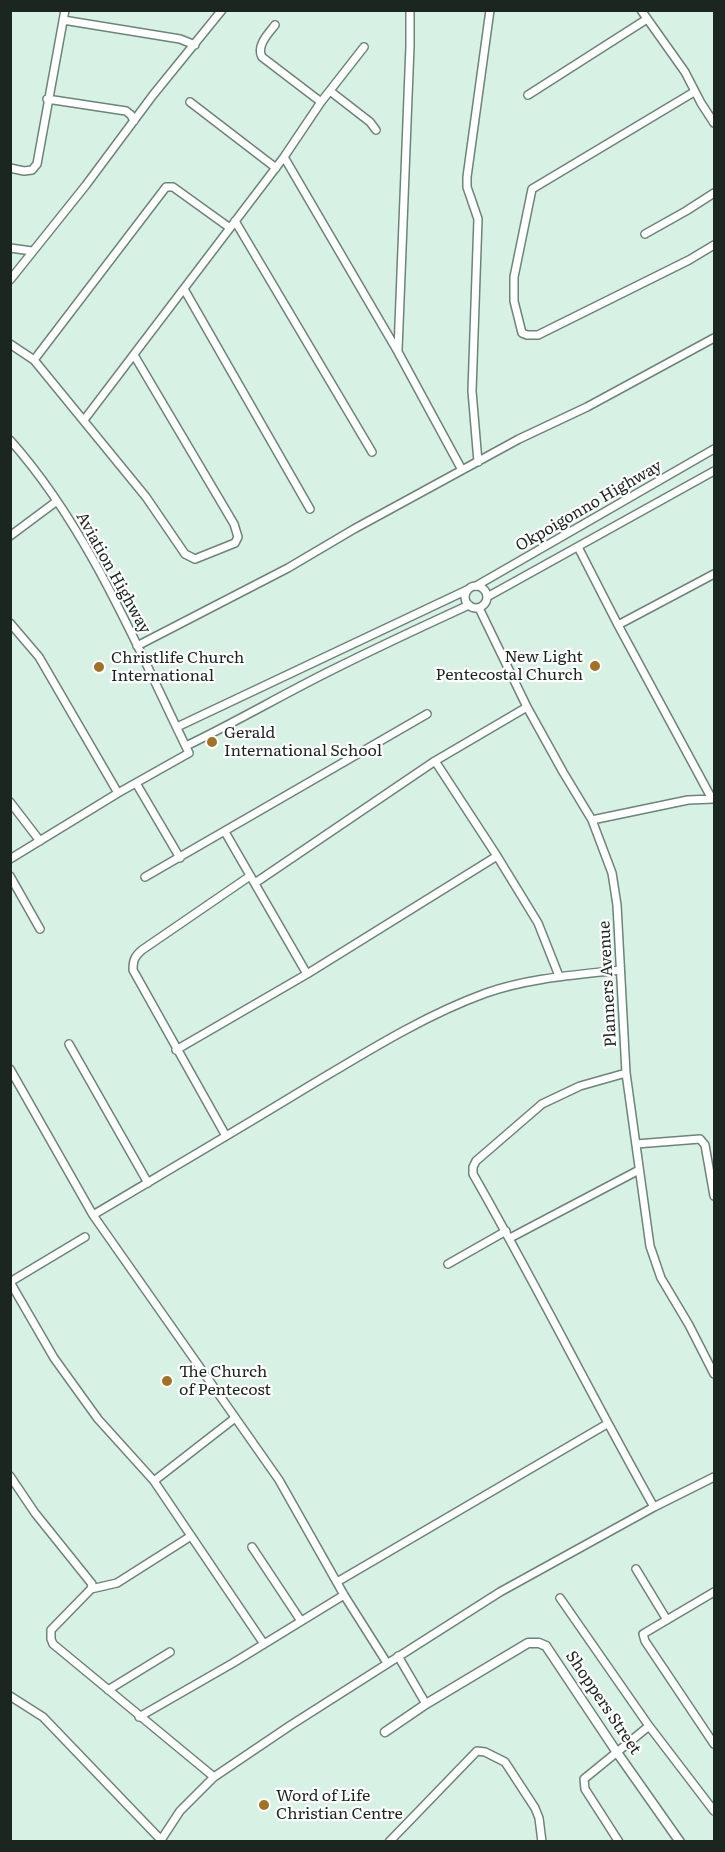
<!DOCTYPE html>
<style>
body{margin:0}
#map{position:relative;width:725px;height:1852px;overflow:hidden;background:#d7f1e4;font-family:Literata,serif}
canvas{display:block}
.frame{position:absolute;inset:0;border:12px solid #1c2621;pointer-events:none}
</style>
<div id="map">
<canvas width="725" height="1852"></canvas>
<div class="frame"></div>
</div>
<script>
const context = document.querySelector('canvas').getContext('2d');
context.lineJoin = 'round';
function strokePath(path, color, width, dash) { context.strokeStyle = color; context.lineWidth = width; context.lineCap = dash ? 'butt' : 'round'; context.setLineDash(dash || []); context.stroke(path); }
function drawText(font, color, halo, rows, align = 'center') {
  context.font = font + ' Literata,serif'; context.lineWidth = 4.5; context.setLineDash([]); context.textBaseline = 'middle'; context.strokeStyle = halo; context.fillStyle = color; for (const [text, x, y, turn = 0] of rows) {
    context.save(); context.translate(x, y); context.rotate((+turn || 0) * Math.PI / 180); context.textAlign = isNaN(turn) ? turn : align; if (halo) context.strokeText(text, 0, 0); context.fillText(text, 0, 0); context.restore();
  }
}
const minor = new Path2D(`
 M641 10 685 72 701 103 714 123
 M63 20 180 39 195 45
 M275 25C268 34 256 46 262 57L321 102
 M330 91 370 122 376 130
 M694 92 532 189 514 277V301L522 333 527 335H538L689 260 714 245
 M528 95 647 19
 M47 99 126 111 131 115 134 121
 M190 102 276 168
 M284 157 398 352 462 470
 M10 168 24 171 32 170 37 164 65 10
 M235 221 372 452
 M645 234 686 211 714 193
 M10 248 32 251
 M10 280 86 185 153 95 222 10
 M184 289 310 509
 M10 344 34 360 146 497 185 554 195 559 235 543 238 537 234 524 134 355
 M398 350 410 46V10
 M34 360 166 187H173L230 228
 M84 420 284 157 321 102 364 47
 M10 440C88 527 138 649 189 753L118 793 10 859
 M478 462 472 391 478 219 467 187V177L490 10
 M10 536 57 501
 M578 547 618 625 712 799
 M465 597a11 11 0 1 1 22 0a11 11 0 1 1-22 0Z
 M476 586 714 449
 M487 597 714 471
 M479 608 527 707 563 772 592 820 612 873 617 905 626 1073 650 1246 661 1278 689 1325 714 1374
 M10 623 39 657 118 793
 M618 625 714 574
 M137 646 288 568 354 529 519 439 587 407 714 338
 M177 727 467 590
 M186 746C234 723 280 696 328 672 374 649 421 627 469 605
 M435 761 497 856 538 923 559 976
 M136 783 180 858
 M10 802 40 841
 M592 820 688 800 713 799
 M225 832 307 974
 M10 876 40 929
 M145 877 427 714
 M255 883 435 761 527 707
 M69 1044 148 1183
 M176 1050 307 974 497 856
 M10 1069 93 1215 279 1480 344 1595 387 1663
 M626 1073 580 1086 542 1104 476 1161 473 1167V1174C536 1284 592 1397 654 1507
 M226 1136 133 970C133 961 134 957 142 950L250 876
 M636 1144 700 1139 705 1145 714 1196
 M93 1215C162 1174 232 1133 301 1091 360 1056 420 1017 486 993 529 978 575 975 620 970
 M510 1238 639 1170
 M448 1264 506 1231
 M10 1282 54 1358 98 1419 154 1481 264 1644
 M10 1282 85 1237
 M10 1476 35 1513 92 1584 91 1589 51 1630V1639L53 1644 214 1777
 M154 1481 235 1418
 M252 1547 301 1621
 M636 1569 667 1620
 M337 1582 607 1424
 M91 1589 117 1583 191 1536
 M714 1592 643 1634 645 1641 714 1744
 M560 1598 649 1726 714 1811
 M398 1656 426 1704
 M108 1690 170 1652
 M10 1696 43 1717 163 1842
 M139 1717 233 1663 344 1595
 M161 1840 180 1811 214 1777 291 1725 500 1592 654 1507 714 1477
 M389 1842 477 1751 485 1752 505 1762 535 1808 539 1818 542 1842
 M619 1842 585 1789 584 1779 649 1726`);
const tertiary = new Path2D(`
 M385 1732 426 1704 528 1643H539L546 1646 616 1751 680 1842`);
strokePath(minor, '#6d8479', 10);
strokePath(tertiary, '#6d8479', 11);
strokePath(minor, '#fff', 7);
strokePath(tertiary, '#fff', 8);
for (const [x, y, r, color] of [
 [595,666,6,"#a37027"],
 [99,667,6,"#a37027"],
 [212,742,6,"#a37027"],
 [167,1381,6,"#a37027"],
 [264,1805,6,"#a37027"]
]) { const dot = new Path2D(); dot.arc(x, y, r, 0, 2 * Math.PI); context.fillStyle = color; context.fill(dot); strokePath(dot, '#fff', 2); }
drawText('16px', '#1c2621', '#fff', [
 ["Okpoigonno Highway",589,506,-30],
 ["Aviation Highway",113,573,61],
 ["Planners Avenue",608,984,-93],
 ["Shoppers Street",603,1703,56]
]);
drawText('16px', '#1c2621', '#fff', [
 ["New Light",583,657,"right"],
 ["Pentecostal Church",583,675,"right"],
 ["Christlife Church",111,658],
 ["International",111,676],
 ["Gerald",224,733],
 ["International School",224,751],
 ["The Church",179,1372],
 ["of Pentecost",179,1390],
 ["Word of Life",276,1796],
 ["Christian Centre",276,1814]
], 'left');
</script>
